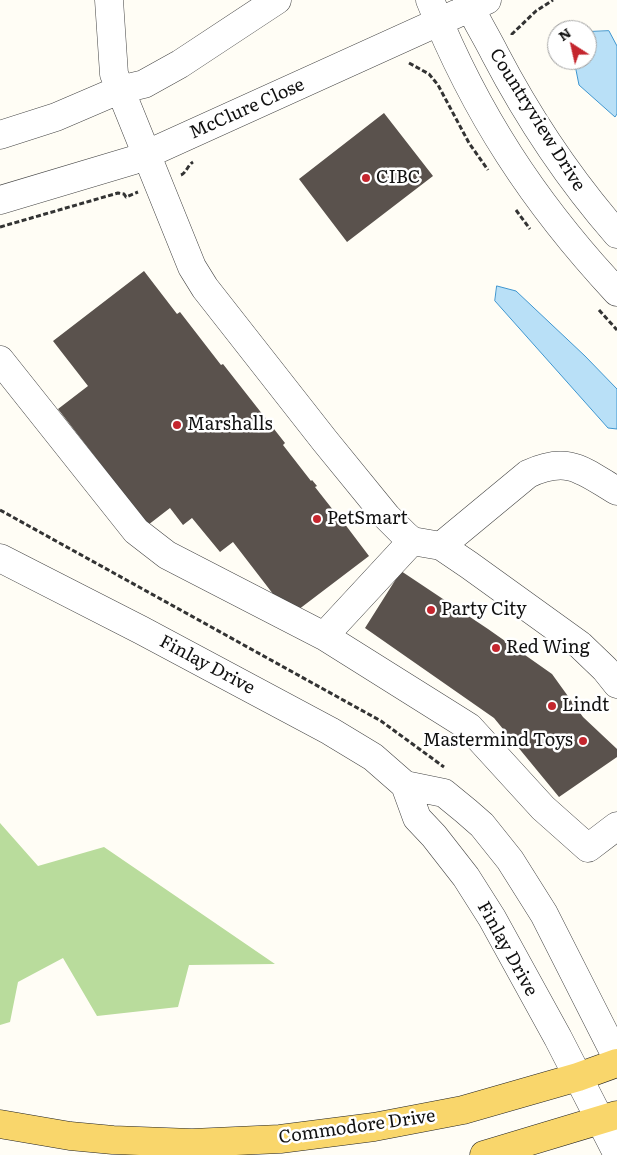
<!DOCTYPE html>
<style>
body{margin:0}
#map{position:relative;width:617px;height:1155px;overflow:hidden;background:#fffdf5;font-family:Literata,serif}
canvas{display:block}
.north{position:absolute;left:547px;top:20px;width:50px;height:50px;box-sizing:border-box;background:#fff;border:1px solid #a0a0a0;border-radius:50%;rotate:325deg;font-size:14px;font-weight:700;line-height:20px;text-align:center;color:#111}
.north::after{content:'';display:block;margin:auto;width:18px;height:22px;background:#c4262e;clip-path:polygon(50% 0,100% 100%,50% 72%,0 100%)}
</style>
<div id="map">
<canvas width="617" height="1155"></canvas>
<div class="north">N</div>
</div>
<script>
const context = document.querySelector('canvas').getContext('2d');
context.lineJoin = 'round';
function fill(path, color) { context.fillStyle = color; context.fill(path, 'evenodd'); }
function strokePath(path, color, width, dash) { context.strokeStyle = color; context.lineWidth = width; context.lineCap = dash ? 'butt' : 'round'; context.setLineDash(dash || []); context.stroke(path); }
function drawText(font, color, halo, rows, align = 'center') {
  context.font = font + ' Literata,serif'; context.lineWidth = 5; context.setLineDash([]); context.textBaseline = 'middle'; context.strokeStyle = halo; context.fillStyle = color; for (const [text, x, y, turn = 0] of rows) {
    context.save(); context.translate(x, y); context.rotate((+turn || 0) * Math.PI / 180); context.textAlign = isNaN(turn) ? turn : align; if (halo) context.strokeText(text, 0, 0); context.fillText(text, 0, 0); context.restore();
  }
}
fill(new Path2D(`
 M0 823 38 866 104 847 275 964 189 965 178 1007 97 1016 63 958 18 982 10 1022 0 1025Z`), '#b9dc9c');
const water = new Path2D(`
 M609 31 617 46V114L615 117 579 85 574 60H587V32Z
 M497 286 516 291 585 356 617 389V429L608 428 495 301Z`);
fill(water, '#b9e0f7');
strokePath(water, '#3f96cf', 1);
fill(new Path2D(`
 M384 113 433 176 347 242 299 179Z
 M144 271 177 314 180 312 221 365 223 364 285 443 283 445 311 481 312 480 317 486 315 487 337 515 338 514 342 518 341 519 369 556 290 616 233 542 220 552 192 518 183 525 170 508 148 525 58 409 88 386 53 341Z
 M401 571 488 629 552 674 583 717 617 749V757L559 797 494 718 365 628Z`), '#5a524d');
const minor = new Path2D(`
 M109 0 114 74 192 267 205 288 325 441 387 517 405 535 412 541 441 546 469 565 580 645 605 669 617 684
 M430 0C475 113 534 203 617 292
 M467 0C475 19 486 36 495 54 529 119 569 179 617 234
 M0 135 56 117 119 90 144 84 180 64 277 0
 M0 200 134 160 487 0
 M0 360 136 531 167 555 324 636 412 541
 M441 546 528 474C569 455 583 471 617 491
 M0 558 141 630 330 731 373 757 405 785 444 793 466 811 482 825 510 860 544 914 617 1058
 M324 636 469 727 543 808 588 848 617 826
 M405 785 417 818 434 836 466 877 492 918 558 1038 617 1153`);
const major = new Path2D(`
 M0 1124 70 1136 113 1140 192 1143 280 1139 374 1127 463 1110 578 1077 617 1063
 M484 1155 617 1115`);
strokePath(minor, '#444', 29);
strokePath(major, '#222', 29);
strokePath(new Path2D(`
 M512 35V34L536 11 553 0
 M409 63 429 74 438 85 469 143 488 170
 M181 175C186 173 188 165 193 162
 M516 210 530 229
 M0 227 118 193 124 194 126 197 138 192
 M599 310 617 330
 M0 510 381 721 444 767`), '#333', 3, [5, 2.5]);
strokePath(minor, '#fff', 28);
strokePath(major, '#f9d66b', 28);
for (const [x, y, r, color] of [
 [366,178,5,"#c4262e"],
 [177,425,5,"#c4262e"],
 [317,519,5,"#c4262e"],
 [431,610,5,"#c4262e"],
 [496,648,5,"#c4262e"],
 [552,706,5,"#c4262e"],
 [583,741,5,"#c4262e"]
]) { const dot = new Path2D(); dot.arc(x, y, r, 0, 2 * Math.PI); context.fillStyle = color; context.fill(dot); strokePath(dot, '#fff', 2); }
drawText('18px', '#111', '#fff', [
 ["McClure Close",247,109,-24],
 ["Countryview Drive",537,120,58],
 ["Finlay Drive",207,665,28],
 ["Finlay Drive",507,949,61],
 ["Commodore Drive",357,1127,-8]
]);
drawText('18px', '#111', '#fff', [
 ["CIBC",376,178],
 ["Marshalls",187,425],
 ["PetSmart",327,519],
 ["Party City",441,610],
 ["Red Wing",506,648],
 ["Lindt",562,706],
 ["Mastermind Toys",573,741,"right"]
], 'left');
</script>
